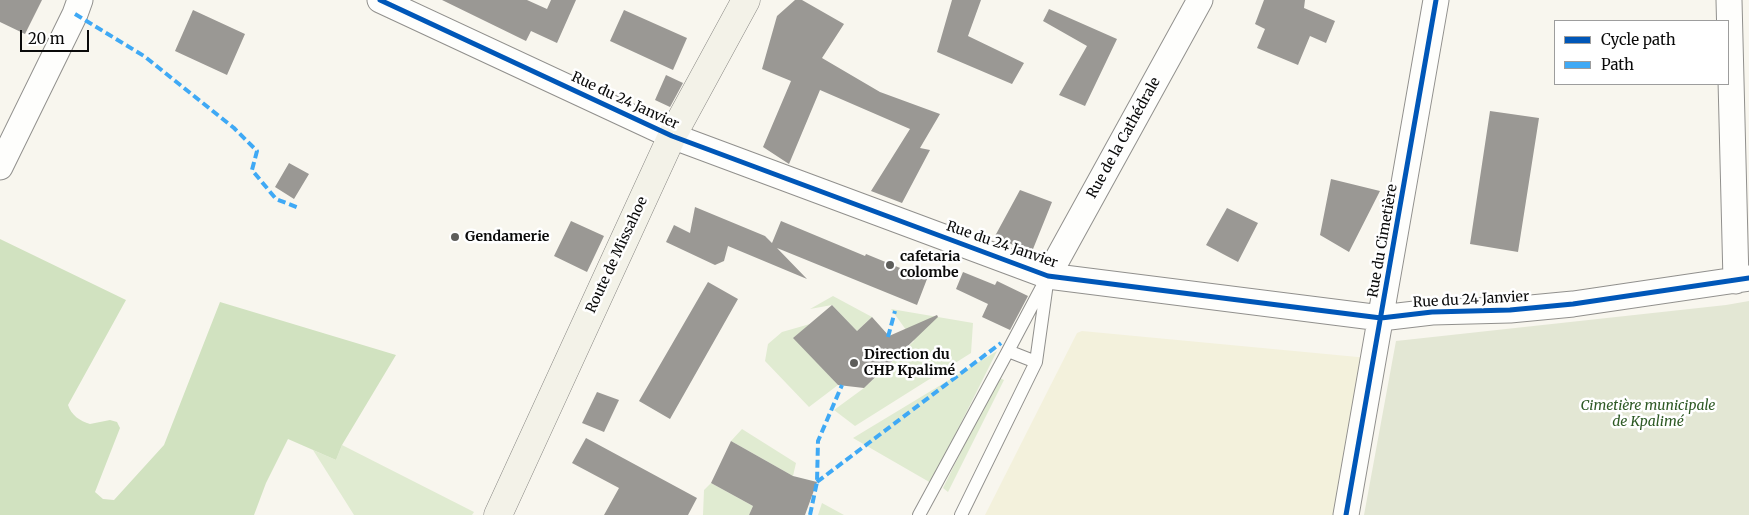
<!DOCTYPE html>
<meta charset="utf-8">
<style>
body{margin:0}
#map{position:relative;width:1749px;height:515px;overflow:hidden;background:#f8f6ee;font-family:Merriweather,serif}
canvas{display:block}
.legend{position:absolute;left:1554px;top:20px;width:175px;height:65px;box-sizing:border-box;background:#fff;border:1px solid #9d9d9d;margin:0;padding:6px 9px;list-style:none;font-size:15px;color:#0a0a0a}
.legend li{display:flex;align-items:center;gap:10px;height:25px}
.legend b{width:25px;border:1px solid #9d9d9d}
.scale{position:absolute;left:20px;top:30px;width:69px;height:22px;box-sizing:border-box;border:2px solid #0a0a0a;border-top:0;padding-left:6px;font-size:15px;line-height:18px;white-space:nowrap;color:#0a0a0a;-webkit-text-stroke:4px #fff;paint-order:stroke}
</style>
<div id="map">
<canvas width="1749" height="515"></canvas>
<ul class="legend">
<li><b style="height:6px;background:#0057b8"></b>Cycle path</li>
<li><b style="height:6px;background:#3fa9f5"></b>Path</li>
</ul>
<div class="scale">20 m</div>
</div>
<script>
const context = document.querySelector('canvas').getContext('2d');
context.lineJoin = 'round';
function fill(path, color) { context.fillStyle = color; context.fill(path, 'evenodd'); }
function strokePath(path, color, width, dash) { context.strokeStyle = color; context.lineWidth = width; context.lineCap = dash ? 'butt' : 'round'; context.setLineDash(dash || []); context.stroke(path); }
function drawText(font, color, halo, rows, align = 'center') {
  context.font = font + ' Merriweather,serif'; context.lineWidth = 5; context.setLineDash([]); context.textBaseline = 'middle'; context.strokeStyle = halo; context.fillStyle = color; for (const [text, x, y, turn = 0] of rows) {
    context.save(); context.translate(x, y); context.rotate((+turn || 0) * Math.PI / 180); context.textAlign = isNaN(turn) ? turn : align; if (halo) context.strokeText(text, 0, 0); context.fillText(text, 0, 0); context.restore();
  }
}
fill(new Path2D(`
 M1082 331 1379 359 1350 515H985L1077 333Z`), '#f3f1dc');
fill(new Path2D(`
 M833 296 872 317 857 331 832 305 810 309Z
 M891 309 973 323 971 353 855 426 834 410 864 388 914 341Z
 M810 324 794 338 838 385 809 407 765 361 768 344 782 332Z
 M997 351 931 483 853 438Z
 M998 377 1004 380 948 492 943 488Z
 M742 429 796 463 793 476 731 441Z
 M342 445 474 512 472 515H354L313 450 336 460Z
 M711 483 753 506 749 515H703L704 490Z
 M822 503 844 515H818Z`), '#e0ebd1');
fill(new Path2D(`
 M0 239 126 300 68 405C71 415 80 421 90 424L110 420 117 422 120 428 95 492 103 499 114 500 164 445 220 302 396 355 342 445 336 460 288 439 266 483 254 515H0Z`), '#d1e2c0');
fill(new Path2D(`
 M1749 301V515H1364L1396 341 1726 305Z`), '#e3e7d4');
fill(new Path2D(`
 M0 0H42L25 34 0 22Z
 M442 0H527L547 9 551 0H576L557 43 531 31 526 41Z
 M795 0H802L844 24 822 58 880 92 940 114 920 148 930 150 902 203 871 191 910 129 820 90 789 164 763 147 791 81 762 69 777 16Z
 M952 0H981L968 36 1024 63 1012 84 937 52Z
 M1264 0H1305L1304 8 1335 21 1326 43 1310 36 1298 65 1257 48 1265 29 1255 24Z
 M1049 9 1117 39 1085 106 1059 95 1087 46 1043 21Z
 M193 10 245 34 227 75 175 51Z
 M624 10 687 38 673 70 610 41Z
 M666 75 683 83 670 107 655 100Z
 M1490 111 1539 118 1518 252 1470 244Z
 M289 163 309 174 294 199 275 187Z
 M1331 179 1380 191 1349 252 1320 235Z
 M1020 190 1052 202 1031 254 995 236Z
 M695 207 765 236 772 243 781 221 865 256 866 254 927 279 917 305 777 248 807 279 728 246 724 261 715 265 666 242 674 225 690 233Z
 M1227 208 1258 223 1238 262 1206 245Z
 M571 221 604 236 587 272 554 256Z
 M963 272 995 285 997 281 1028 296 1010 330 982 317 988 304 956 289Z
 M708 282 738 299 670 419 639 401Z
 M832 305 857 331 872 317 889 336 937 315 938 317 864 388 838 385 793 338Z
 M597 392 619 400 604 432 582 423Z
 M586 438 697 498 688 515H604L619 488 572 463Z
 M731 441 793 476 817 482 805 515H749L753 506 711 483Z`), '#9a9894');
const lane = new Path2D(`
 M1008 351 1043 285
 M919 515 1008 351 1036 362
 M961 515 1036 362 1048 276`);
const street = new Path2D(`
 M380 0 672 136 1048 276 1381 318 1432 312 1510 310 1573 304 1749 278
 M1729 0 1736 281
 M0 167 75 14 80 0
 M1048 276 1200 0
 M1346 515 1436 0`);
const secondary = new Path2D(`
 M498 515 672 136 746 0`);
strokePath(lane, '#91908d', 14);
strokePath(street, '#91908d', 27);
strokePath(secondary, '#888783', 29);
strokePath(lane, '#fefefc', 12);
strokePath(street, '#fefefc', 25);
strokePath(secondary, '#f3f2e8', 28);
strokePath(new Path2D(`
 M75 14 144 56 234 128 257 151 252 170 276 199 299 208
 M888 337 895 311
 M817 482 1001 343
 M810 515 817 482 818 441 842 385`), '#3fa9f5', 4, [8, 4]);
strokePath(new Path2D(`
 M380 0 672 136 1048 276 1381 318 1432 312 1510 310 1573 304 1749 278
 M1346 515 1436 0`), '#0057b8', 5);
for (const [x, y, r, color] of [
 [455,237,5,"#5d5d5a"],
 [890,265,5,"#5d5d5a"],
 [854,363,5,"#5d5d5a"]
]) { const dot = new Path2D(); dot.arc(x, y, r, 0, 2 * Math.PI); context.fillStyle = color; context.fill(dot); strokePath(dot, '#fff', 2); }
drawText('14px', '#0a0a0a', '#fff', [
 ["Rue du 24 Janvier",625,101,25],
 ["Rue de la Cathédrale",1124,138,-61],
 ["Rue du Cimetière",1383,241,-80],
 ["Rue du 24 Janvier",1002,245,19],
 ["Route de Missahoe",617,255,-65],
 ["Rue du 24 Janvier",1471,300,-3]
]);
drawText('bold 14px', '#0a0a0a', '#fff', [
 ["Gendamerie",465,237],
 ["cafetaria",900,257],
 ["colombe",900,273],
 ["Direction du",864,355],
 ["CHP Kpalimé",864,371]
], 'left');
drawText('italic 14px', '#2d5924', '#fff', [
 ["Cimetière municipale",1648,406],
 ["de Kpalimé",1648,422]
]);
</script>
